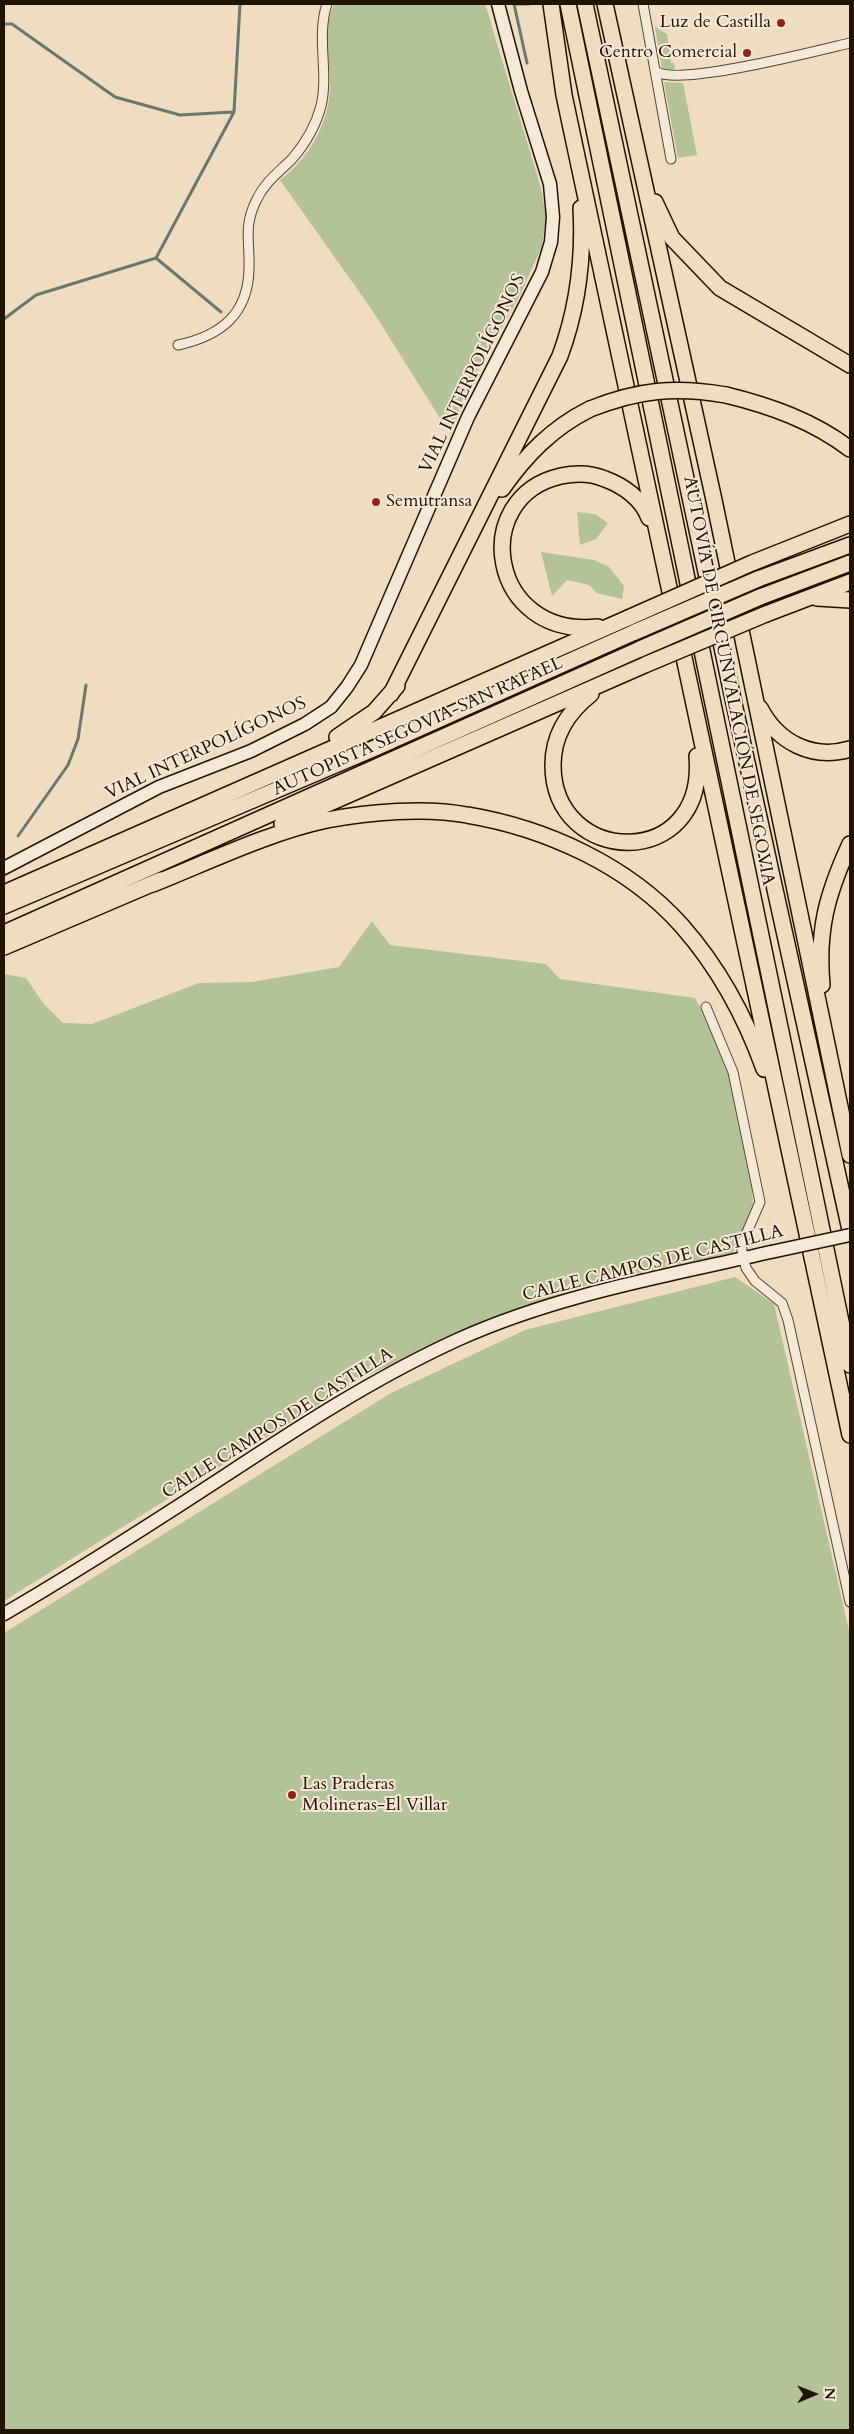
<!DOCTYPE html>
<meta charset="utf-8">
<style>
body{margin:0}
#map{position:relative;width:854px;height:2434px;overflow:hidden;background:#efdcc1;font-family:Cardo,serif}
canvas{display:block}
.frame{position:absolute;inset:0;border:5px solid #221403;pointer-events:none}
.north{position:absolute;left:789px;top:2369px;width:50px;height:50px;-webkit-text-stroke:4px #f5e8d7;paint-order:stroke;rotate:89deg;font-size:14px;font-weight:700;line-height:20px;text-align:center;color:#221403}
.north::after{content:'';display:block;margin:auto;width:18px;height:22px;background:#221403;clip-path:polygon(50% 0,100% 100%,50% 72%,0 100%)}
</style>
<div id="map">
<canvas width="854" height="2434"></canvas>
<div class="frame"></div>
<div class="north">N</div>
</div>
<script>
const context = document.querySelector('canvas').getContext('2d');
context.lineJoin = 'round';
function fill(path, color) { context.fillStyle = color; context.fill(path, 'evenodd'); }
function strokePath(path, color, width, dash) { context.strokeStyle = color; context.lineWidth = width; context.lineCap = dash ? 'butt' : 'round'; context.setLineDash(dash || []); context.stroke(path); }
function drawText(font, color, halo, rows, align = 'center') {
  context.font = font + ' Cardo,serif'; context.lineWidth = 4; context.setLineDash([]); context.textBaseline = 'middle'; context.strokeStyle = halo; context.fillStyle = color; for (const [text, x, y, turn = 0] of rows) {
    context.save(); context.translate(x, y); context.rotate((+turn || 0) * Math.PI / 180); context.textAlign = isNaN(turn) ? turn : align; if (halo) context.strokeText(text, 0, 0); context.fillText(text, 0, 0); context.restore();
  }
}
fill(new Path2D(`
 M334 4H485L541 188 546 217 542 246 520 295 475 375 450 434 372 310 280 180C308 160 329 123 330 88 331 68 325 47 327 26 328 19 332 11 334 4Z
 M655 27 667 34 671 63H674L675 71 662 69Z
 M664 82 683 83 697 155 678 158Z
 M577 512 595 514 608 523 596 539 580 545Z
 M541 552 594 560 609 567 624 586 622 599 597 593 589 585 567 580 552 596Z
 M372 921 390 945 546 964 560 979 695 998 725 1054 751 1174 753 1204 733 1253 596 1282 482 1322 360 1379 4 1601V974L26 978 44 1004 63 1023 92 1024 199 983 252 982 339 967Z
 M735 1277 774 1304 850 1635V2430H4V1633L391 1393 525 1330Z`), '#b4c297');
strokePath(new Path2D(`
 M514 4 527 63
 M516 4H529
 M4 24H12L115 97 180 115 233 112
 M156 258 221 312
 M4 319 36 295 156 258 234 112 240 4
 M18 836 68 765 78 739 86 685`), '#6a786e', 3);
const street = new Path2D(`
 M643 4 671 159
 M657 72C681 86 816 51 850 43
 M178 345C220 336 248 315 249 269 250 240 243 226 257 199 265 182 279 172 292 159 305 144 316 125 321 106 329 72 316 37 327 4
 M706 1007 733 1072 760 1202 741 1246 746 1268 755 1281 782 1303 788 1320 850 1602`);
const secondary = new Path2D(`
 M4 868 159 787 251 751 305 724 331 707 347 687 361 665 468 417 542 272 551 242 553 217 550 184 521 91 498 4
 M4 1614C78 1571 151 1524 223 1477 299 1427 374 1378 457 1340 556 1295 666 1276 771 1252`);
const highway = new Path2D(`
 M551 4 564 95 578 161 850 1435
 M568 4 850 1365
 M585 4 733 699 850 1230
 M605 4 714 500 850 1155
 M655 202 672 238 720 288 850 365
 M726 395C771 406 813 421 850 449
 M502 489C526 455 552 428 590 409
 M752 563 850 524
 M758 579 850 545
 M760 597 850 563
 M817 598 850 600
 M766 614 850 582
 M598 627C489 639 468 497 561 476 575 473 591 473 605 479 624 486 642 499 649 518
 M391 694 560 356C578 307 584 260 581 208
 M591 694C568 712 553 736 553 765 553 867 707 872 697 756
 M760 708C778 743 813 760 850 749
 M337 737 374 712 397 686
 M282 824 647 664
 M153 884C208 862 270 832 327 820 369 812 425 807 467 815 545 828 628 865 682 926 719 968 745 1016 764 1069
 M4 893 628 618
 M4 906 375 748 635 632
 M4 933 640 649
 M4 947 161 880
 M822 985C817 930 827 894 850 844`);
strokePath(street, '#554632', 11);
strokePath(secondary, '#221403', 15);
strokePath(highway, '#221403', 18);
strokePath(street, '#f5e8d7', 9);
strokePath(secondary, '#f5e8d7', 12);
strokePath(highway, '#efdcc1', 15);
const secondaryBridge = new Path2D(`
 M771 1252 850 1235`);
const highwayBridge = new Path2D(`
 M590 409C638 390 675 386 726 395
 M628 618 752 563
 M635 632 758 579
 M640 649 760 597
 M647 664 766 614`);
strokePath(secondaryBridge, '#221403', 15, []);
strokePath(highwayBridge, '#221403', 18, []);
strokePath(secondaryBridge, '#f5e8d7', 12);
strokePath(highwayBridge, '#efdcc1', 15);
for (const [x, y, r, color] of [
 [781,23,5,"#8f2418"],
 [747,53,5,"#8f2418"],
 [376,502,5,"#8f2418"],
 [292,1795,5,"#8f2418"]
]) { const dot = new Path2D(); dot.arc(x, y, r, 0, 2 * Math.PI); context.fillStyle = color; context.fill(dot); strokePath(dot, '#f5e8d7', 2); }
drawText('18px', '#221403', '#f5e8d7', [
 ["Luz de Castilla",771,23],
 ["Centro Comercial",737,53],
 ["Semutransa",386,502,"left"],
 ["Las Praderas",302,1785,"left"],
 ["Molineras-El Villar",302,1806,"left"]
], 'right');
drawText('18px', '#221403', '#f5e8d7', [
 ["VIAL INTERPOLÍGONOS",473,374,-64],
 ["AUTOVÍA DE CIRCUNVALACIÓN DE SEGOVIA",728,681,79],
 ["AUTOPISTA SEGOVIA-SAN RAFAEL",418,727,-24],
 ["VIAL INTERPOLÍGONOS",206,749,-25],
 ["CALLE CAMPOS DE CASTILLA",653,1264,-14],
 ["CALLE CAMPOS DE CASTILLA",278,1424,-32]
]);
</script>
